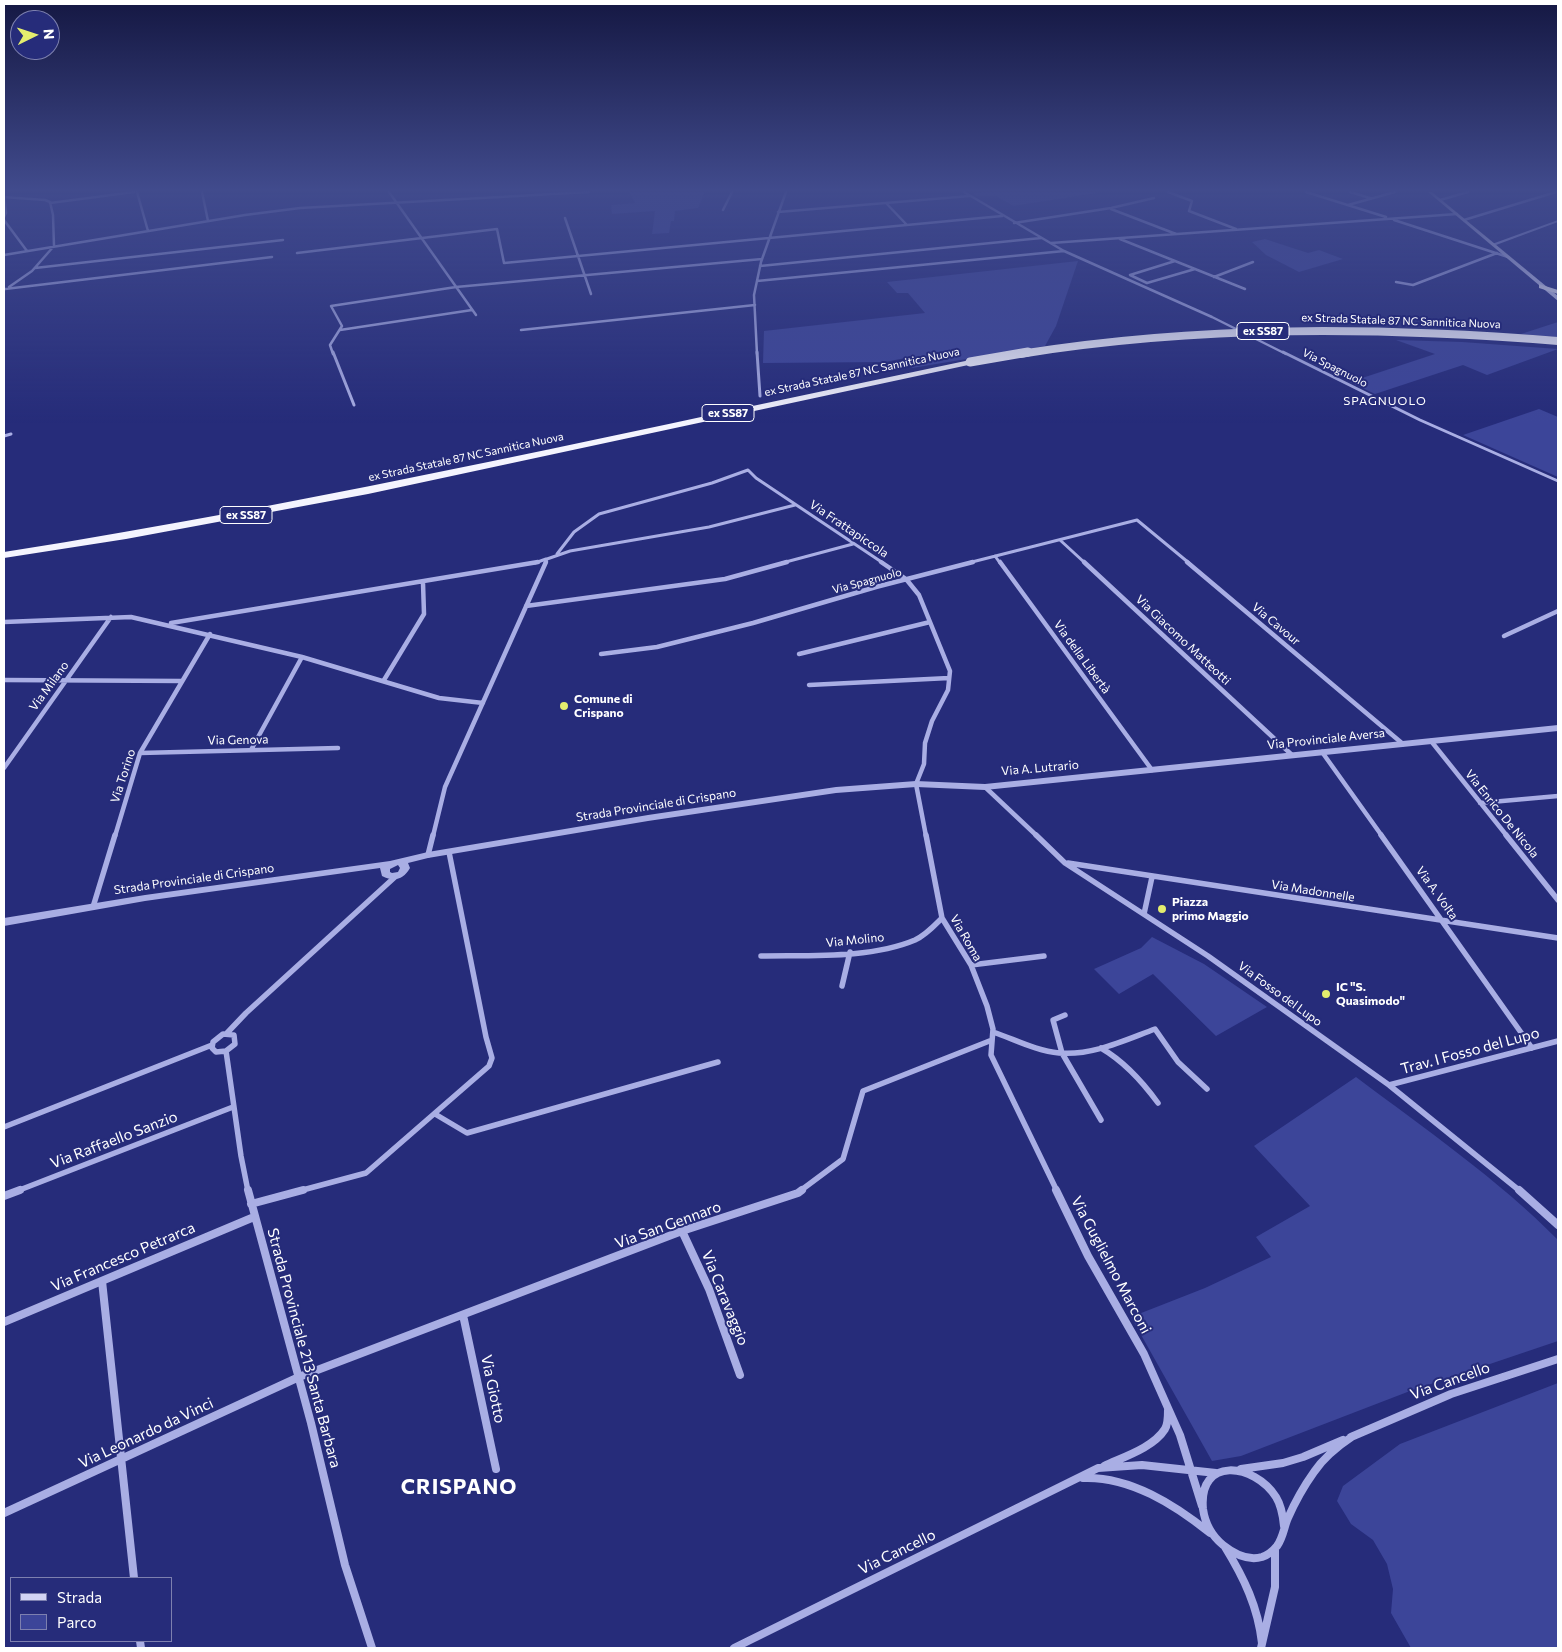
<!DOCTYPE html>
<meta charset="utf-8">
<style>
body{margin:0}
#map{position:relative;width:1562px;height:1652px;overflow:hidden;background:#262c7a;font-family:Commissioner,sans-serif}
canvas{display:block}
.frame{position:absolute;inset:0;border:5px solid #fff;pointer-events:none}
.legend{position:absolute;left:10px;top:1577px;width:162px;height:65px;box-sizing:border-box;background:#262c7a;border:1px solid #7d80af;margin:0;padding:6px 9px;list-style:none;font-size:15px;color:#fff}
.legend li{display:flex;align-items:center;gap:10px;height:25px}
.legend b{width:25px;border:1px solid #7d80af}
.north{position:absolute;left:10px;top:10px;width:50px;height:50px;box-sizing:border-box;background:#262c7a;border:1px solid #7d80af;border-radius:50%;rotate:86deg;font-size:14px;font-weight:700;line-height:20px;text-align:center;color:#fff}
.north::after{content:'';display:block;margin:auto;width:18px;height:22px;background:#e4ed6e;clip-path:polygon(50% 0,100% 100%,50% 72%,0 100%)}
</style>
<div id="map">
<canvas width="1562" height="1652"></canvas>
<div class="frame"></div>
<ul class="legend">
<li><b style="height:6px;background:#d2d4f4"></b>Strada</li>
<li><b style="height:14px;background:#3c4599"></b>Parco</li>
</ul>
<div class="north">N</div>
</div>
<script>
const context = document.querySelector('canvas').getContext('2d');
context.lineJoin = 'round';
function fill(path, color) { context.fillStyle = color; context.fill(path, 'evenodd'); }
function strokePath(path, color, width, dash) { context.strokeStyle = color; context.lineWidth = width; context.lineCap = dash ? 'butt' : 'round'; context.setLineDash(dash || []); context.stroke(path); }
function drawText(font, color, halo, rows, align = 'center') {
  context.font = font + ' Commissioner,sans-serif'; context.lineWidth = 4; context.setLineDash([]); context.textBaseline = 'middle'; context.strokeStyle = halo; context.fillStyle = color; for (const [text, x, y, turn = 0] of rows) {
    context.save(); context.translate(x, y); context.rotate((+turn || 0) * Math.PI / 180); context.textAlign = isNaN(turn) ? turn : align; if (halo) context.strokeText(text, 0, 0); context.fillText(text, 0, 0); context.restore();
  }
}
fill(new Path2D(`
 M629 192H705L698 208 675 211 674 221H671L669 233 652 234 655 211 612 214 611 205 635 203Z
 M982 192H1094L1098 193 1013 206 996 196H976L973 194Z
 M1265 239 1308 253 1319 250 1343 259 1299 272 1266 255 1252 242Z
 M1078 261 1056 326 1045 346 912 368 905 358 885 362 763 363 764 331 925 313 908 293H897L887 282Z
 M1558 322V337L1521 334Z
 M1396 340 1462 342 1558 349 1487 375 1463 365 1375 394 1350 382 1435 354Z
 M1539 409 1558 417V477L1463 435Z
 M1152 937 1204 964 1267 1007 1216 1036 1153 974 1119 994 1094 969 1141 948Z
 M1356 1077C1425 1129 1498 1179 1558 1240V1341L1410 1391 1241 1456 1212 1461 1131 1317 1205 1288 1271 1257 1256 1237 1310 1206 1254 1146Z
 M1558 1383V1648H1411L1391 1613 1393 1589 1387 1564 1373 1540 1351 1524 1337 1501 1343 1486 1400 1444Z`), '#3c4599');
strokePath(new Path2D(`
 M137 192 148 231
 M202 192 208 221
 M389 192 476 315
 M964 192 1064 251 1212 317 1286 354
 M1168 192 1192 201 1189 211 1236 229
 M1306 192 1386 217
 M1350 192 1370 198
 M4 195 6 213 4 217
 M4 197 45 200 50 202 53 215 54 246 32 271 9 287
 M1440 200 1468 192
 M50 203 134 192
 M886 203 906 224
 M1348 205 1395 192
 M1111 209 1176 234
 M723 210 732 192
 M778 212 969 196
 M565 218 591 294
 M4 220 27 251
 M1394 220 1508 257
 M1464 220 1556 192
 M1014 223 1111 208 1154 198
 M1120 239 1245 289
 M1051 243 1457 214
 M297 253 497 229 504 263 1002 216
 M4 255 245 215 300 208 589 192
 M1175 261 1130 275 1147 283 1195 269
 M760 266 1041 238
 M35 268 283 240
 M1214 277 1253 262
 M757 281 1064 251
 M1396 282 1413 285 1497 253
 M5 289 272 257
 M340 330 472 310
 M521 330 755 305
 M333 354 330 345 342 326 331 306 456 287 762 259
 M757 354 754 295 761 262 786 192`), '#a9aee4', 2.5);
strokePath(new Path2D(`
 M333 352 354 405
 M757 352 760 396
 M1283 352 1420 420 1558 481
 M4 436 11 434
 M1060 540 1085 563
 M557 554 574 532 599 514 712 483 748 470 756 478 883 563
 M995 556 1000 563
 M535 563 546 559
 M545 563 547 559 570 551 709 527 795 505
 M782 563 853 544
 M968 563 1137 520 1189 563`), '#a9aee4', 3);
strokePath(new Path2D(`
 M881 562 906 579 919 595 950 671 948 690 932 721 925 743 924 764 916 784 926 836
 M1000 562 1152 770
 M1084 562 1292 755
 M1187 562 1403 744
 M526 606 725 579 787 562
 M4 622 131 617 302 657 439 698 483 703
 M171 623 538 562
 M1504 636 1558 611
 M601 654 657 647 753 623 876 587 973 562
 M799 654 930 622
 M4 680 182 681
 M384 680 424 614 423 583
 M809 685 949 678
 M1431 741 1507 836
 M251 750 302 657
 M1322 752 1382 836
 M140 753 338 748
 M4 768 111 617
 M985 787 1037 836
 M1480 803 1558 796
 M115 836 140 753 210 634
 M433 836 445 787 546 562`), '#a9aee4', 4.5);
strokePath(new Path2D(`
 M926 835 942 918 971 965 987 1006 993 1029 991 1055 1057 1191
 M1036 835 1065 863 1208 956 1389 1085 1520 1191
 M1381 835 1532 1048
 M1506 835 1558 900
 M428 855 433 835
 M1068 863 1558 938
 M93 907 115 835
 M1144 914 1152 877
 M761 956C809 955 870 959 915 940 926 935 934 926 942 918
 M971 965 1044 956
 M842 986 850 952
 M1065 1015 1053 1020 1062 1053 1101 1120
 M993 1032C1014 1039 1036 1051 1059 1053 1092 1056 1125 1040 1155 1029L1178 1062 1207 1089
 M227 1033 246 1013 396 876
 M223 1034 234 1035 235 1044 226 1051 216 1052 212 1048 213 1042Z
 M1101 1048C1125 1062 1142 1081 1158 1103
 M226 1051 241 1156 248 1191
 M1389 1085 1558 1041
 M435 1114 467 1133 718 1062
 M4 1127 212 1045
 M17 1191 233 1107
 M299 1191 366 1173 489 1066 492 1058 486 1037 449 852
 M800 1191 843 1159 863 1091 992 1040`), '#a9aee4', 5.5);
strokePath(new Path2D(`
 M248 1190 311 1423 345 1565 372 1648
 M1056 1190 1088 1256 1144 1354 1180 1435 1202 1506
 M1519 1190 1558 1225
 M4 1196 20 1190
 M251 1204 303 1190
 M682 1231 709 1289 740 1375
 M102 1281 134 1578
 M463 1315 496 1469
 M4 1322 254 1217
 M1351 1437 1451 1394 1558 1359
 M1104 1466C1123 1457 1153 1448 1165 1429 1168 1424 1168 1416 1168 1410
 M1241 1469 1283 1463 1303 1457 1343 1440
 M1083 1478C1130 1476 1175 1505 1210 1533
 M4 1513 299 1377 682 1231 798 1193 802 1190
 M1284 1526C1283 1516 1281 1505 1276 1497 1254 1463 1198 1456 1203 1509 1205 1523 1212 1536 1223 1545 1233 1553 1248 1561 1262 1557 1268 1555 1273 1551 1277 1546 1283 1538 1284 1527 1288 1518 1295 1502 1304 1486 1314 1472 1324 1457 1338 1446 1353 1436
 M1225 1547C1244 1578 1258 1607 1262 1643
 M140 1641 141 1648
 M734 1648 1098 1468 1142 1465 1216 1473
 M1261 1648 1275 1587V1550`), '#a9aee4', 8);
fill(new Path2D(`
 M1558 220V222L1496 245 1492 244Z
 M1558 725V731L985 790 916 787 836 793 648 821 428 858 408 863 410 868C403 880 394 882 382 876L380 868 145 901 4 926V918L145 895 390 861 428 852 648 815 836 787 916 781 985 784ZM398 865 400 868 398 872 392 873 390 872V869Z`), '#a9aee4');
fill(new Path2D(`
 M1428 192H1432L1558 296V301Z`), '#d2d4f4');
fill(new Path2D(`
 M1539 284 1558 290V294L1539 288Z
 M970 360H973V364L368 494 126 539 4 558V552C329 501 648 427 970 360Z`), '#f4f4fe');
strokePath(new Path2D(`
 M1020 354C1201 325 1377 327 1558 341`), '#f4f4fe', 8);
strokePath(new Path2D(`
 M970 362 1028 352`), '#f4f4fe', 9);
const sky = context.createLinearGradient(0, 0, 0, 423);
sky.addColorStop(0, '#151843');
sky.addColorStop(0.45, '#414b8d');
sky.addColorStop(1, '#414b8d00');
context.fillStyle = sky;
context.fillRect(0, 0, 1562, 423);
for (const [x, y, r, color] of [
 [564,706,5,"#e4ed6e"],
 [1162,909,5,"#e4ed6e"],
 [1326,994,5,"#e4ed6e"]
]) { const dot = new Path2D(); dot.arc(x, y, r, 0, 2 * Math.PI); context.fillStyle = color; context.fill(dot); strokePath(dot, '#262c7a', 2); }
drawText('11px', '#fff', '#262c7a', [
 ["ex Strada Statale 87 NC Sannitica Nuova",1401,321,2],
 ["Via Spagnuolo",1335,368,27],
 ["ex Strada Statale 87 NC Sannitica Nuova",862,372,-12],
 ["ex Strada Statale 87 NC Sannitica Nuova",466,457,-12],
 ["Via Spagnuolo",867,581,-15]
]);
for (const [x, y, w] of [
 [1263,331,52],
 [728,413,52],
 [246,515,52]
]) { const box = new Path2D(); box.roundRect(x - w / 2, y - 8.5, w, 17, 4); context.fillStyle = '#262c7a'; context.fill(box); strokePath(box, '#fff', 1); }
drawText('bold 11px', '#fff', null, [
 ["ex SS87",1263,331],
 ["ex SS87",728,413],
 ["ex SS87",246,515]
]);
context.letterSpacing = '1px';
drawText('12px', '#fff', '#262c7a', [
 ["SPAGNUOLO",1385,401]
]);
context.letterSpacing = '0px';
drawText('12px', '#fff', '#262c7a', [
 ["Via Frattapiccola",849,529,34],
 ["Via Cavour",1276,624,40],
 ["Via Giacomo Matteotti",1183,640,43],
 ["Via della Libertà",1082,657,54],
 ["Via Milano",49,686,-54],
 ["Via Provinciale Aversa",1326,739,-6],
 ["Via Genova",238,740,-1],
 ["Via A. Lutrario",1040,768,-5],
 ["Via Torino",123,776,-72],
 ["Strada Provinciale di Crispano",656,805,-9],
 ["Via Enrico De Nicola",1502,814,51],
 ["Strada Provinciale di Crispano",194,879,-8],
 ["Via Madonnelle",1313,891,9],
 ["Via A. Volta",1437,893,54],
 ["Via Roma",966,938,60],
 ["Via Molino",855,940,-6],
 ["Via Fosso del Lupo",1280,994,36]
]);
drawText('bold 12px', '#fff', '#262c7a', [
 ["Comune di",574,699],
 ["Crispano",574,713],
 ["Piazza",1172,902],
 ["primo Maggio",1172,916],
 ["IC \"S.",1336,987],
 ["Quasimodo\"",1336,1001]
], 'left');
drawText('15px', '#fff', '#262c7a', [
 ["Trav. I Fosso del Lupo",1470,1051,-15],
 ["Via Raffaello Sanzio",114,1140,-21],
 ["Via San Gennaro",668,1225,-20],
 ["Via Francesco Petrarca",123,1257,-23],
 ["Via Guglielmo Marconi",1111,1265,62],
 ["Via Caravaggio",725,1298,68],
 ["Strada Provinciale 213 Santa Barbara",304,1348,75],
 ["Via Cancello",1450,1381,-20],
 ["Via Giotto",493,1389,78],
 ["Via Leonardo da Vinci",146,1433,-25],
 ["Via Cancello",897,1552,-26]
]);
context.letterSpacing = '1px';
drawText('bold 21px', '#fff', '#262c7a', [
 ["CRISPANO",459,1487]
]);
context.letterSpacing = '0px';
</script>
